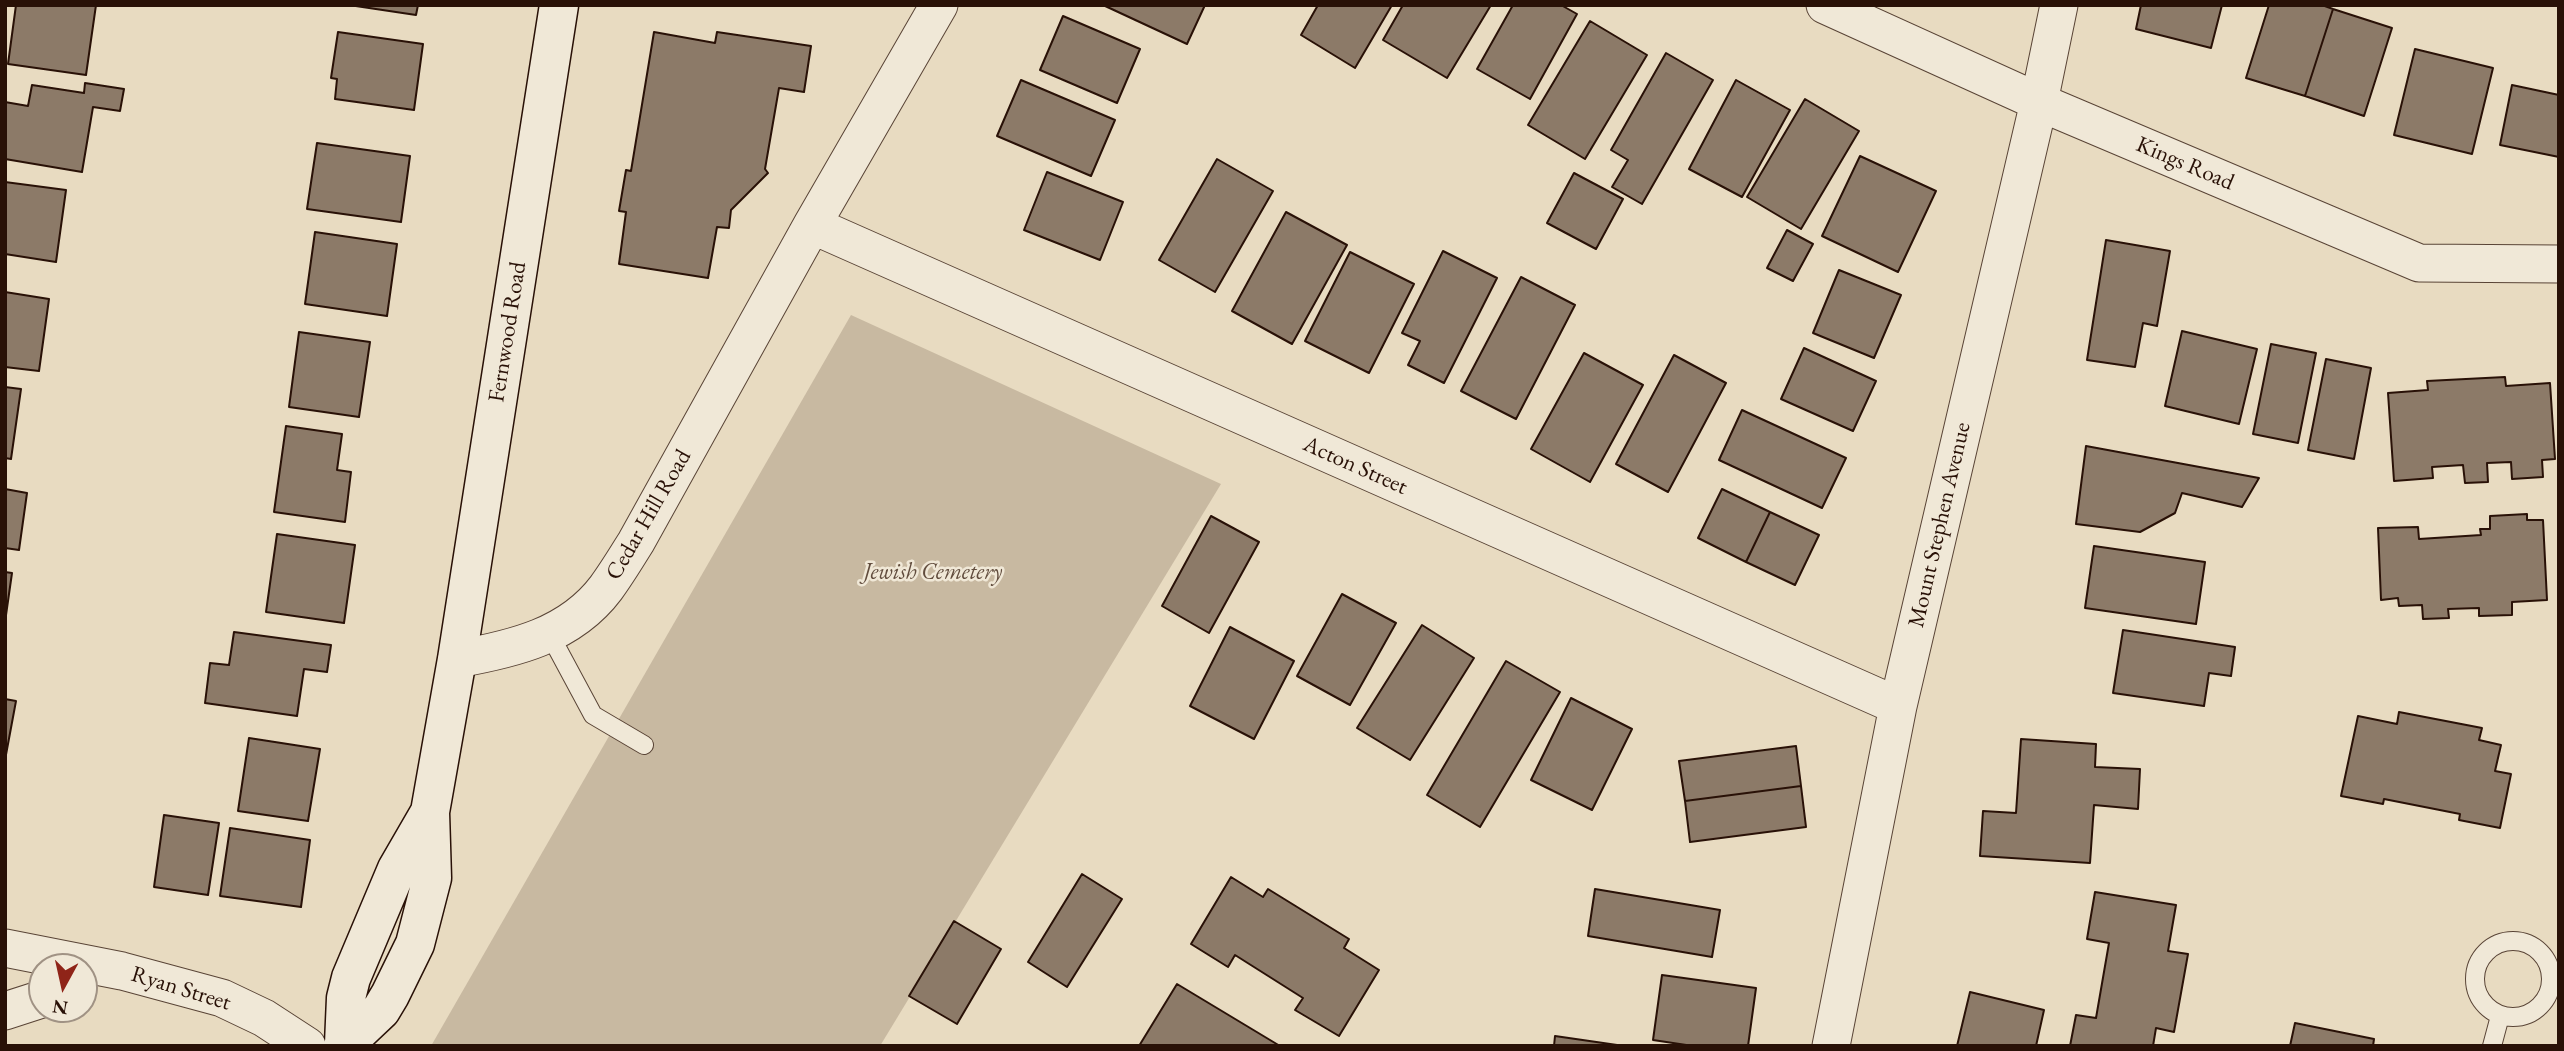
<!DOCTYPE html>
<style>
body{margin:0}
#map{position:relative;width:2564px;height:1051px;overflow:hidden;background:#e8dbc1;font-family:"EB Garamond",serif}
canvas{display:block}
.frame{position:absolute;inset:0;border:7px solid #291107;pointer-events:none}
.north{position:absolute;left:28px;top:953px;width:70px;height:70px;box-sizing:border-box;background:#f0e8d7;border:2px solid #a09284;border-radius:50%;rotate:188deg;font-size:19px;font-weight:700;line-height:28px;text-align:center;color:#291107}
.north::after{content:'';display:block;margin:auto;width:24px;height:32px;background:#8f2418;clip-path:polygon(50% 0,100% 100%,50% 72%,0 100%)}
</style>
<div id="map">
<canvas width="2564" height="1051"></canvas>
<div class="frame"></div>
<div class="north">N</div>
</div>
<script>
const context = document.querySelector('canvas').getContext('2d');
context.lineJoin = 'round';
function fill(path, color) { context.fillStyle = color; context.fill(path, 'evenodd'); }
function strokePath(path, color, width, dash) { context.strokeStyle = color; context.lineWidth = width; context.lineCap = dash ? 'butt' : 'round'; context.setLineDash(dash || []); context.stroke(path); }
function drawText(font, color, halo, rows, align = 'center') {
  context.font = font + ' "EB Garamond",serif'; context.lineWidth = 5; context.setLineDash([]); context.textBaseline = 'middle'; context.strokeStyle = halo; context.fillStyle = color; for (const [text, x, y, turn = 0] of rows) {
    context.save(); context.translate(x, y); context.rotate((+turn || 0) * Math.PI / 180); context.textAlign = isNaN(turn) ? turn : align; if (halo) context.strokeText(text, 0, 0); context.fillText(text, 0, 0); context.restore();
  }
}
fill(new Path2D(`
 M851 315 1221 484 880 1046H431Z`), '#c8b9a1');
const building = new Path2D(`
 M16 5H96L86 75 8 64Z
 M349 5H418L416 15Z
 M1103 5H1205L1187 44Z
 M1318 5H1392L1355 68 1301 35Z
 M1403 5H1491L1447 78 1383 40Z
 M1513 5H1561L1577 14 1530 99 1477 69Z
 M2141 5H2222L2211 48 2136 29Z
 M2269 5H2322L2333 9 2305 96 2246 78Z
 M2333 9 2392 28 2364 116 2305 96Z
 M1063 16 1140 49 1117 103 1040 70Z
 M1590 21 1647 55 1585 159 1528 125Z
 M338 32 423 44 414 110 335 99 337 79 331 78Z
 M654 32 715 43 717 32 811 46 804 92 779 88 765 169 768 173 731 210 729 228 717 227 708 278 619 264 626 212 619 211 626 170 631 171Z
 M2415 49 2493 68 2472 154 2394 135Z
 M1666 53 1713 80 1642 204 1612 187 1628 160 1611 150Z
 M1021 80 1115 120 1091 176 997 136Z
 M1736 80 1790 110 1742 197 1689 169Z
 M85 83 124 89 120 111 93 107 82 172 5 159V102L28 106 32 85 84 93Z
 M2512 85 2559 95V157L2500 145Z
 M1805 99 1859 131 1801 229 1747 197Z
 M317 143 410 156 401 222 307 209Z
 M1860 156 1936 191 1898 272 1822 236Z
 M1217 159 1273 191 1215 292 1159 260Z
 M1047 172 1123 202 1100 260 1024 230Z
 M1574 173 1623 199 1596 249 1547 223Z
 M5 182 66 190 56 262 5 254Z
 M1286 212 1347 245 1292 344 1232 311Z
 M1787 230 1813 244 1793 281 1767 268Z
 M315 232 397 244 387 316 305 304Z
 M2106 240 2170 251 2157 326 2143 323 2135 367 2087 360Z
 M1443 251 1497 278 1444 383 1408 365 1420 341 1402 333Z
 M1350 252 1414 284 1369 373 1305 341Z
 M1839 270 1901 295 1874 358 1813 333Z
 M1521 277 1575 305 1516 419 1461 391Z
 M5 292 49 299 39 371 5 367Z
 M2182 331 2257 349 2239 424 2165 406Z
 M299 332 370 342 359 417 289 407Z
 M2271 344 2316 353 2298 443 2253 434Z
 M1804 348 1876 381 1853 431 1781 399Z
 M1584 353 1643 385 1590 482 1531 449Z
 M1674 355 1726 383 1668 492 1616 464Z
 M2326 359 2371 368 2354 459 2308 450Z
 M2505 377 2506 386 2550 383 2555 459 2542 460 2543 477 2512 479 2511 462 2487 463 2488 482 2465 483 2463 465 2432 467 2433 478 2394 481 2388 393 2428 390 2427 381Z
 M5 387 21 389 11 459 5 458Z
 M1742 410 1846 458 1822 508 1719 460Z
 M286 426 342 434 337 470 351 472 345 522 274 512Z
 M2086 446 2259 478 2242 507 2182 493 2175 513 2140 532 2076 524Z
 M5 489 27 493 19 550 5 548Z
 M1722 489 1770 512 1746 562 1698 538Z
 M1770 512 1819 535 1795 585 1746 562Z
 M2527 514V520H2543L2547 600 2512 602V615L2479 616V608L2448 609 2449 618 2423 619 2422 605 2399 606 2398 598 2381 600 2378 528 2418 527 2419 539 2481 535 2480 529H2490V516Z
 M1211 516 1259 542 1209 633 1162 606Z
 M277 534 355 545 344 623 266 612Z
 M2094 546 2205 562 2196 624 2085 608Z
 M5 572 12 573 5 622Z
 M1342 594 1396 623 1350 705 1297 676Z
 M1422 625 1474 658 1410 760 1357 728Z
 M1230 627 1294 661 1254 739 1190 706Z
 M2123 630 2235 647 2231 676 2209 673 2204 706 2113 693Z
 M234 632 331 645 327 672 304 669 297 716 205 703 210 663 229 665Z
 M1506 661 1560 692 1480 827 1427 795Z
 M1571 698 1632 729 1592 810 1531 780Z
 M5 699 16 701 5 760Z
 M2399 712 2482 728 2479 740 2501 745 2495 771 2511 774 2500 828 2459 820 2460 814 2384 799 2383 804 2341 796 2358 716 2397 724Z
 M249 738 320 749 308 821 238 811Z
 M2021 739 2096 744 2095 767 2140 769 2138 809 2094 805 2090 863 1980 856 1983 811 2016 813Z
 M1796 746 1801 786 1685 801 1679 761Z
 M1801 786 1806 827 1690 842 1685 801Z
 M164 815 219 823 208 895 154 887Z
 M230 828 310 840 301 907 220 896Z
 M1082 874 1122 899 1067 987 1028 962Z
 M1231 877 1263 897 1268 889 1349 939 1344 948 1379 970 1339 1036 1295 1010 1303 998 1235 955 1228 967 1191 944Z
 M1595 889 1720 910 1712 957 1588 936Z
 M2095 892 2176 905 2168 951 2188 954 2174 1032 2156 1028 2153 1046H2070L2076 1015 2096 1018 2109 943 2087 939Z
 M954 921 1001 949 957 1024 909 996Z
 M1662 975 1756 988 1748 1046H1693L1653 1040Z
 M1177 984 1280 1046H1139Z
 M1970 992 2044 1010 2036 1046H1957Z
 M2295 1023 2374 1039 2373 1046H2290Z
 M1555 1036 1624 1046H1554Z`);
fill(building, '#8c7a68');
strokePath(building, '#291107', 2);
const lane = new Path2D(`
 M550 635 593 715 644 745
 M2475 979a38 38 0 1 1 76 0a38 38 0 1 1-76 0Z
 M2492 1046 2500 1016`);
const street = new Path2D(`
 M1825 5 2039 102 2419 263 2559 264
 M812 225 1898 706
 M457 659C513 649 570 636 606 588 617 573 626 558 636 542L812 225 939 5
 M5 948 122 971 222 998 264 1018 307 1046
 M5 1011 42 999
 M1831 1046 1898 706 2039 102 2059 5`);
const secondary = new Path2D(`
 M344 1044 346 998 351 978 397 869 430 812
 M343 1046 381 1010 390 995 415 944 432 878 430 812 457 659 559 5`);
strokePath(lane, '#594436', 20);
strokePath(street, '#594436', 39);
strokePath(secondary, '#291107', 41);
strokePath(lane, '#f0e8d7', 18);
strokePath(street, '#f0e8d7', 37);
strokePath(secondary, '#f0e8d7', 38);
drawText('23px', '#291107', '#f0e8d7', [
 ["Kings Road",2185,164,23],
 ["Fernwood Road",508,332,-81],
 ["Acton Street",1355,466,24],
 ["Cedar Hill Road",649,515,-60],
 ["Mount Stephen Avenue",1940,525,-77],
 ["Ryan Street",181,989,17]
]);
drawText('italic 23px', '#614c3d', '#f0e8d7', [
 ["Jewish Cemetery",933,573]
]);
</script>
